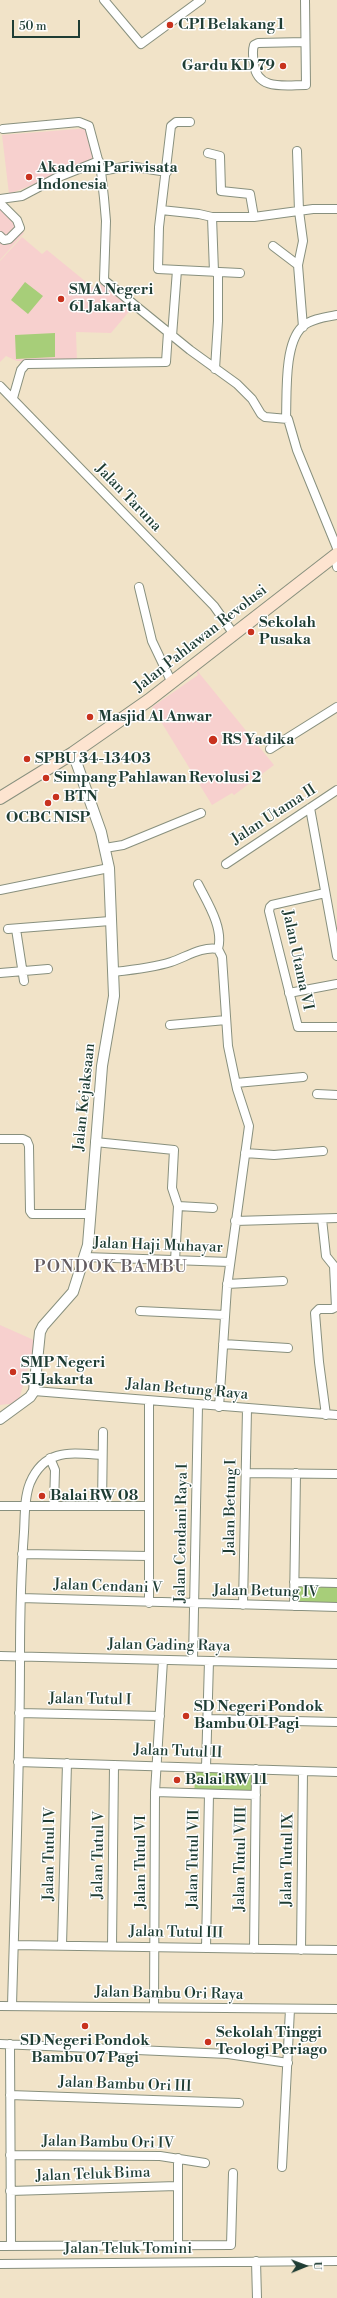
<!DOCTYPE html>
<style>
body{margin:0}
#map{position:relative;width:337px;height:2298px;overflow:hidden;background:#f1e3c8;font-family:"Libre Bodoni",serif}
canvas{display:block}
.north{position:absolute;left:285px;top:2246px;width:40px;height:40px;-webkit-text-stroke:3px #fff;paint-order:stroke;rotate:89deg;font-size:11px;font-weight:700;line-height:16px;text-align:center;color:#1f3d34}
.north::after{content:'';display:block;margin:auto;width:14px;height:18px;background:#1f3d34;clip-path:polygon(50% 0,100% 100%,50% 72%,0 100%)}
.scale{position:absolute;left:12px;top:20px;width:68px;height:18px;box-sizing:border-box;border:2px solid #1f3d34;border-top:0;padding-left:5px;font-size:12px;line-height:14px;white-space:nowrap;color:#1f3d34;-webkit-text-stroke:3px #fff;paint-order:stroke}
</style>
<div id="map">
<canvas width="337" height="2298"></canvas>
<div class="north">U</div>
<div class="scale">50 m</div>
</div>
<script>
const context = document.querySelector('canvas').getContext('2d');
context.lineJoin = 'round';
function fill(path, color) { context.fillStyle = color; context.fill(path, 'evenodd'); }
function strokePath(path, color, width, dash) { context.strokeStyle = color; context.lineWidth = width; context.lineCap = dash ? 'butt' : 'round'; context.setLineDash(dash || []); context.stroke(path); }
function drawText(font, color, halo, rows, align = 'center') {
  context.font = font + ' "Libre Bodoni",serif'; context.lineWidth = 3; context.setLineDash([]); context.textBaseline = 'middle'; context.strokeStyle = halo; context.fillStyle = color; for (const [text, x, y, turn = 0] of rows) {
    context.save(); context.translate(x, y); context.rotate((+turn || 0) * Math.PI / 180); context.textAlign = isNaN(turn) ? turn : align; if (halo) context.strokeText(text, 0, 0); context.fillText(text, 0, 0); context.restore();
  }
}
fill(new Path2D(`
 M90 128 94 161 9 194 2 135Z
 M0 209 24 233 0 260Z
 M22 237 42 254 47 250 96 290 102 283 132 308 111 333 76 332 77 361H17L6 356 0 362V261Z
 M195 668 274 765 234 795 232 793 212 805 152 707 198 675Z
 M0 1325 36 1341 18 1403 0 1405Z`), '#f7d0ce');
fill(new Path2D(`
 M25 282 43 296 28 314 11 300Z
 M55 333V357L16 359 15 335Z
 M295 1584H337V1607L296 1605Z
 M196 1771 255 1772 254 1794 194 1793Z`), '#a7ce79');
const minor = new Path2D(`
 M104 0 141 44 201 0
 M305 0 306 85C285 85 257 91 254 64 253 58 252 51 254 45L258 43 305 42
 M190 122H176L171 126 159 227 158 269 240 273
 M3 129 79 122 89 126 101 171 104 198 106 221 104 280 190 350 237 384 252 399 261 414 265 417 288 419 297 450 337 548
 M297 151 299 211 303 241 298 265
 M208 153 220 156 221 191 250 194 254 217 313 209H337
 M101 171 129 166 167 172
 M0 199 22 196 56 178 99 161
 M0 203 17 220 20 228 9 239 4 240 0 236
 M161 210 199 214 212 217H254
 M212 217 214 272
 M273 246 298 265 303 327
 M172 336 177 270
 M215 369 218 321V272
 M0 386 214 606 233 633
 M13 398 21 370 26 364 166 362 168 332
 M286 418C287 394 284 344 302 327 310 319 326 317 337 315
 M335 555 337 567
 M139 587 152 641 172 683
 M270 749 337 707
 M310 808 337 956
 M105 848 123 845 201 813
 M226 864 337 790
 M198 884C207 902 224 928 218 949
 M0 890 109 868
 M325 893 272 905 270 907 269 911 298 1027H337
 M8 929 110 921
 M16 929 24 981
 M218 949 222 957 228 1046 237 1089 249 1126 227 1287 219 1407
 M113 972C132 970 152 968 171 962 186 957 202 946 218 949
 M0 973 48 969
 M289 993 337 984
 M170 1025 226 1020
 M236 1083 303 1077
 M317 1094 337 1095
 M0 1139H23L27 1141 29 1146 30 1211 32 1214H91
 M95 1142 174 1150 172 1188 178 1206
 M245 1153 274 1155 323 1151
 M322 1219 326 1256 334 1266 336 1307 332 1309H319L315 1313 319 1362 326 1415
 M235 1221 337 1218
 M85 1257 230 1262
 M175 1261 178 1206 213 1208
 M227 1284 283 1281
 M140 1311 225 1315
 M223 1344 288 1348
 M34 1391 337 1415
 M149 1401V1603
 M50 1458 55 1470 54 1505
 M246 1473 337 1474
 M0 1506H148
 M102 1506 103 1432
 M22 1554 149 1556
 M294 1582 337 1583
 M21 1598 337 1607
 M243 1605 247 1409
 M294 1606 296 1473
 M0 1656 337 1664
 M193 1660 198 1405
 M19 1713 160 1716
 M208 1719 337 1722
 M18 1762 337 1772
 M206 1767 209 1661
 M155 1792 256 1795
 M14 1945 337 1950
 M62 1945 67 1763
 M112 1946 114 1765
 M206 1948 209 1794
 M254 1949 256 1769
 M301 1950 303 1771
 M0 2006 337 2009
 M12 2006C15 1890 20 1773 20 1657 20 1615 21 1573 24 1532 25 1516 24 1498 30 1483 45 1448 71 1453 102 1455
 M154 2007 155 1792 163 1660
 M0 2044 228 2054 288 2063
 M10 2044 11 2246
 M10 2095 239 2103
 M10 2155 160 2156 205 2163
 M282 2167 290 2009
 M10 2191 177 2186
 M178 2245V2158
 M0 2246 231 2245 233 2173
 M256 2261 257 2298
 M0 2264 337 2261`);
const tertiary = new Path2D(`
 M0 1419 30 1397 34 1391 40 1332 43 1326 73 1292 88 1245 102 1066 114 996 109 868 101 832 73 753`);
const secondary = new Path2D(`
 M0 798 73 753 149 700 337 554`);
strokePath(minor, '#88907e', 10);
strokePath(tertiary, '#88907e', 12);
strokePath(secondary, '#88907e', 14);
strokePath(minor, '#fff', 8);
strokePath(tertiary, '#fff', 10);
strokePath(secondary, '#fde4d0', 12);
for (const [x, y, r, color] of [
 [170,25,4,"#c8321e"],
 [283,66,4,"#c8321e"],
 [29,177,4,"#c8321e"],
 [61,299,4,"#c8321e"],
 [251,632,4,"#c8321e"],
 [90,717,4,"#c8321e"],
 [213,740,5,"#c8321e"],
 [27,759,4,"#c8321e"],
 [46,778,4,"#c8321e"],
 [56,797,4,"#c8321e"],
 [48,803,4,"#c8321e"],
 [13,1372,4,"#c8321e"],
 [42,1496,4,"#c8321e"],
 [186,1716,4,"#c8321e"],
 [177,1780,4,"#c8321e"],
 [85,2026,4,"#c8321e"],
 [208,2042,4,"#c8321e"]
]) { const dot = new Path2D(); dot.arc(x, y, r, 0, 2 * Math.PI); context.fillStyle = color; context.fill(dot); strokePath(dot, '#fff', 1.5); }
drawText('bold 15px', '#1f3d34', '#fff', [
 ["CPI Belakang 1",178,25],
 ["Gardu KD 79",275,66,"right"],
 ["Akademi Pariwisata",37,168],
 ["Indonesia",37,185],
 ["SMA Negeri",69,290],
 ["61 Jakarta",69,307],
 ["Sekolah",259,623],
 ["Pusaka",259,640],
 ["Masjid Al Anwar",98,717],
 ["RS Yadika",222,740],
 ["SPBU 34-13403",35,759],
 ["Simpang Pahlawan Revolusi 2",54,778],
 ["BTN",64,797],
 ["OCBC NISP",48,818,"center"],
 ["SMP Negeri",21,1363],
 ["51 Jakarta",21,1380],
 ["Balai RW 08",50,1496],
 ["SD Negeri Pondok",194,1707],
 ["Bambu 01 Pagi",194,1724],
 ["Balai RW 11",185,1780],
 ["Sekolah Tinggi",216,2033],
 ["Teologi Periago",216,2050],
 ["SD Negeri Pondok",85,2041,"center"],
 ["Bambu 07 Pagi",85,2058,"center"]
], 'left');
drawText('15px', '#1f3d34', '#fff', [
 ["Jalan Taruna",128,498,46],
 ["Jalan Pahlawan Revolusi",201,639,-38],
 ["Jalan Utama II",274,815,-33],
 ["Jalan Utama VI",297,960,78],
 ["Jalan Kejaksaan",85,1097,-84],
 ["Jalan Haji Muhayar",158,1246,2],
 ["Jalan Betung Raya",187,1390,5],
 ["Jalan Betung I",231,1507,-89],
 ["Jalan Cendani Raya I",182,1533,-89],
 ["Jalan Cendani V",108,1587,2],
 ["Jalan Betung IV",266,1592,1],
 ["Jalan Gading Raya",169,1646,1],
 ["Jalan Tutul I",90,1700,1],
 ["Jalan Tutul II",178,1752,2],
 ["Jalan Tutul IV",50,1854,-89],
 ["Jalan Tutul V",99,1855,-89],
 ["Jalan Tutul VII",194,1859,-89],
 ["Jalan Tutul VIII",241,1859,-89],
 ["Jalan Tutul IX",288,1860,-89],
 ["Jalan Tutul VI",141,1862,-90],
 ["Jalan Tutul III",176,1933,1],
 ["Jalan Bambu Ori Raya",169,1994,1],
 ["Jalan Bambu Ori III",125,2085,2],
 ["Jalan Bambu Ori IV",108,2143,1],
 ["Jalan Teluk Bima",93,2175,-2],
 ["Jalan Teluk Tomini",128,2249]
]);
context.letterSpacing = '1px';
drawText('17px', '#645d62', '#fff', [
 ["PONDOK BAMBU",111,1268]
]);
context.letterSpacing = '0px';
</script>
